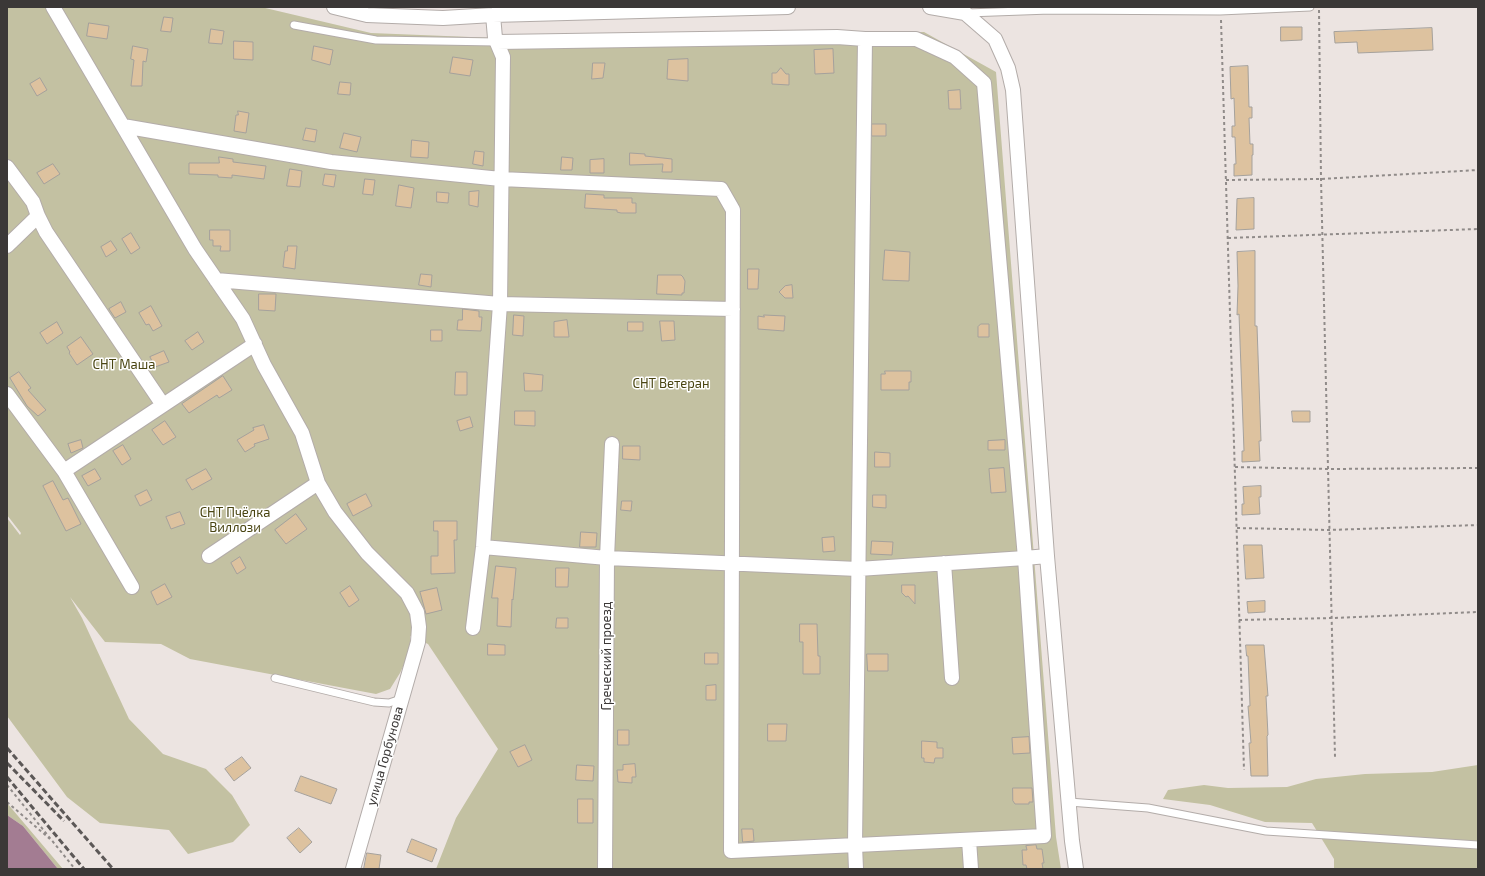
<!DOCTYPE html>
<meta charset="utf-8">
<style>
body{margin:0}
#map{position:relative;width:1485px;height:876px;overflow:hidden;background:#ece4e1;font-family:"Exo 2",sans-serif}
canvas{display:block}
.frame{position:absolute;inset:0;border:8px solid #3b3837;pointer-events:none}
</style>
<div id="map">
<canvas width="1485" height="876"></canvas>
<div class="frame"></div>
</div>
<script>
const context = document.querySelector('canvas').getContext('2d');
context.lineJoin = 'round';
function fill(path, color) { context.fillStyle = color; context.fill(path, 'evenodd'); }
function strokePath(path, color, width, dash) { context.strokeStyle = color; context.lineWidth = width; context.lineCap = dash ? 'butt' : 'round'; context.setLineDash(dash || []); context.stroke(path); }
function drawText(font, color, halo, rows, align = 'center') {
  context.font = font + ' "Exo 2",sans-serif'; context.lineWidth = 3; context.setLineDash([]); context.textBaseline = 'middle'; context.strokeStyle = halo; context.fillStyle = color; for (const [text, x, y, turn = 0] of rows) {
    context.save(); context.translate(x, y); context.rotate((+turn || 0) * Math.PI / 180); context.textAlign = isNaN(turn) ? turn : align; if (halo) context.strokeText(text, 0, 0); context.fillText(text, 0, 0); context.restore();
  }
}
fill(new Path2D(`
 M7 7H261L371 33 495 38 924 32 996 72 1056 837 1061 869H436L456 818 498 749 428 644 410 636V652L400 673 390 689 376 694 190 659 161 644 105 642 70 597 82 618 129 719 163 754 206 769 232 795 250 825 233 842 188 854 169 830 100 823 67 797 7 716V518L20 535 21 533 7 515Z
 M1478 765V869H1334V859L1312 823 1265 822 1210 805 1163 799 1168 790 1204 785 1228 788 1287 787 1316 779 1365 774 1432 772Z
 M7 803 63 869H58L23 826 7 815Z`), '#c3c1a2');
fill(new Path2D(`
 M7 815 23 826 58 869H7Z`), '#a37c92');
const building = new Path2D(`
 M164 17 173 18 171 32 161 31Z
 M89 23 109 26 107 39 87 36Z
 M1281 27H1302V40L1281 41Z
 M1432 28 1433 50 1358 53 1357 42 1335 43 1334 32Z
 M211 29 224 31 222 44 209 43Z
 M234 41 253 42V60L234 59Z
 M133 46 148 49 146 62 143 61 142 86H131L134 60 131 59Z
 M314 46 333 50 330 65 312 60Z
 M833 49 834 73 815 74 814 50Z
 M453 57 473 60 470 76 450 73Z
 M688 59V81L667 79 668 60Z
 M593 63H605L603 78 592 79Z
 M1248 66 1249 107H1252V118H1249L1250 144H1253V155H1252V175L1234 176V164H1236L1235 137H1232V126H1235L1234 98 1231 99 1230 67Z
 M781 68 786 74H789V85L772 84V73H776Z
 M40 78 47 90 37 96 30 84Z
 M340 82 351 83 350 95 338 94Z
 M960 90 961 109H949L948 91Z
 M238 111 249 113 246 133 234 131 236 115H238Z
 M872 124H886V136H872Z
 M306 128 317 130 315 142 303 140Z
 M344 133 361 137 357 152 340 148Z
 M412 140 429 142 428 158 411 157Z
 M475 151 484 152 483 166 473 164Z
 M630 153 645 154V156L672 159V172H662L663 164 630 165Z
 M219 157 233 159V162L266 166 264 179 232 175V178L218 177V175L189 174V163H219Z
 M562 157 573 158 572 170H561Z
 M604 159V173H590V160Z
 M53 164 60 174 44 184 37 173Z
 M290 169 302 171 300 187 287 186Z
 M325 174 336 175 334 187 323 185Z
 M365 179 375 180 373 195 363 194Z
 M399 185 414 188 411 208 396 206Z
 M479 191 478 207 469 205V192Z
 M437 192 449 193 448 203 437 202Z
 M586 194 604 195V198H632V203H636V213H621L617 212V210L585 208Z
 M1254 198V229L1236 230 1237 199Z
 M210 230H230V251H220L221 246H213V240H210Z
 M131 233 140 248 131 254 122 239Z
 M111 241 117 250 106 257 101 247Z
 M288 246H297L295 269 283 267 285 251H287Z
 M885 250 910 252 909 281 883 280Z
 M1255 251V326H1257L1261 441H1259L1260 461 1242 462V451H1244L1239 314 1237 315 1238 286 1237 252Z
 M748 269H759L758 289H748Z
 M421 274 432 275 431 287 419 285Z
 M658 275H681L683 277 685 281 684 293H682V295L657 294Z
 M792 285 793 298H785L779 292 785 286Z
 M259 294H276L275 311 259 310Z
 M121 302 126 312 115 318 109 309Z
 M151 306 162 326 153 331 149 324 146 325 139 313Z
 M463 309 479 311V317H482L481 331 457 330 458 320H462Z
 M514 315 524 316 523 336 513 335Z
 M764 315 785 316 784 331 758 329V316L764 317Z
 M567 320 569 337H554V322Z
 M660 321H674L675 340 662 341Z
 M57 322 63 333 47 344 40 333Z
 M628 322H643V331H628Z
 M981 324H989V337H978V327Z
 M431 330H442V341H431Z
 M198 332 204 342 192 350 185 341Z
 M81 337 93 354 77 365 69 353 70 352 67 347Z
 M164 351 169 362 155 367 150 357Z
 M885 371H911V382H909V390H881V374H885Z
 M19 372 31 388 28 390 46 410 38 416 27 406 10 378Z
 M456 372H467V395H455Z
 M524 373 543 375 542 391H525Z
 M223 376 232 390 219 398 217 395 189 413 182 404Z
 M515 411H535V426L515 425Z
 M1292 411H1310V422H1293Z
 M470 417 473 427 460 431 457 421Z
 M165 421 176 437 163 445 152 430Z
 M264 425 269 439 254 444 255 446 245 452 237 440 254 430 253 428Z
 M81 440 83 448 71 453 68 444Z
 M1005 440V450H988V441Z
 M123 445 131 459 122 465 113 451Z
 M623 446H640V460L623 459Z
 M875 452 890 453V467H875Z
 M1004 468 1006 492 991 493 989 469Z
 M95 469 101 479 88 486 82 476Z
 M206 469 212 479 192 490 186 480Z
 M53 481 63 500 68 498 81 524 66 531 43 486Z
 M1261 486V497H1259L1260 514 1242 515V504H1244L1243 487Z
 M147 490 152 500 140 506 135 496Z
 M366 494 372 506 353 516 347 504Z
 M873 495H886V508L873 507Z
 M622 501H632L631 511 621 510Z
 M180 512 185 524 171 529 166 517Z
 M296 514 307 529 286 544 275 530Z
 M434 521H457V540H454L455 573 431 574V556H438V531H434Z
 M581 532 597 533 596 547H580Z
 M834 537 835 551 823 552 822 538Z
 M872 541 893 542 892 555 871 554Z
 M1244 545H1262L1264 578 1246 579Z
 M240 557 246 568 237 574 231 563Z
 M496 566 516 568 513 600 512 599 511 627 497 626 498 598H492Z
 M556 568H569L568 587H556Z
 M165 584 172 597 157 605 151 592Z
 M902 585H915V604L908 596 906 597 902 593Z
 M350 586 359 600 349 607 340 593Z
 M437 588 442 610 426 614 420 592Z
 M1265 601V612L1248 613 1247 602Z
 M557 618H568V628H556Z
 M800 624H817L818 656H820V674H803V642H800Z
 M488 644 505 645V655H488Z
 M1246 645H1264L1268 696H1266L1268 735 1267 736 1268 776H1251L1249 743H1251L1248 706H1250L1248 656H1247Z
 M705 653H718V664H705Z
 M867 654H888V671H868Z
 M716 685V700H706V686Z
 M768 724H787L786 741H768Z
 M618 730H629V745H618Z
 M1029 737 1030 753 1013 754 1012 738Z
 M922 741 937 742V748H943V758H935L934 763 924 762V758H922Z
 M525 745 532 760 518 767 510 752Z
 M242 757 251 768 234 781 225 769Z
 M635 764 636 777H632V783L618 782 617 770H623V765Z
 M577 765 594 766 593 781 576 780Z
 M301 776 337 789 331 804 295 791Z
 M1013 788H1032L1033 802H1029V804H1015L1013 801Z
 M578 799H593V823H578Z
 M299 828 312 842 300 853 287 838Z
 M742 829H753L754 841 743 842Z
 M412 839 437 849 432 862 407 852Z
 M1036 845 1037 849H1042L1044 863H1042L1043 869H1027L1026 865H1023L1022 850H1027L1026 846Z
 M367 853 381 855 379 869H364Z`);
fill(building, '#ddc29f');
strokePath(building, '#a5a19c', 1);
const lane = new Path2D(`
 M967 13 1050 10 1220 11 1310 7
 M294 25 376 40 497 42
 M275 678 374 702 389 703 401 699
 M1069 802 1148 808 1266 831 1478 845`);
const street = new Path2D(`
 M53 7 195 249 243 319 264 365 302 433 318 483 335 512 367 553 407 593 417 612 419 627 418 642 353 869
 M334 7 367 15 443 18 493 15 788 7
 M930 7 965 13 995 39 1008 68 1013 90 1047 556 1072 841 1076 869
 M123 126 331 162 501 179 721 189 733 210 731 851 1044 836 1025 558 984 83 955 57 916 39H865L837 37 497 42
 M7 167 33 202 38 216 46 232 163 405
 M7 246 38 216
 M216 280 500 304 733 309
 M7 394 64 471 132 587
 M64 471 255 344
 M483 547 607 558 858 569 1025 558 1047 556
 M209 556 318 483
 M944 563 952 678
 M473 628 483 547 500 304 503 57 495 38 493 15
 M969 840 971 869
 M605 869 607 558 612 444
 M856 869 855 845 865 39`);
strokePath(lane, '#b3aca9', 9);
strokePath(street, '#b3aca9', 16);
strokePath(new Path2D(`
 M1319 10 1321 179 1335 757
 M1221 20 1244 770
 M1226 180 1321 179 1478 170
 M1228 238 1478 229
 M1235 467 1328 469 1478 468
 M1237 528 1329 530 1478 525
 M1239 620 1332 618 1478 612
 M7 785 75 869
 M7 802 50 839`), '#908b89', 2, [3, 3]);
strokePath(lane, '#fff', 7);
strokePath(street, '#fff', 14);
strokePath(new Path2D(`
 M7 748 113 869
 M7 763 64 821
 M7 777 84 869`), '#5c5857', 3, [6, 3]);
drawText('13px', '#494411', '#fff', [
 ["СНТ Маша",124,365],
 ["СНТ Ветеран",671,384],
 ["СНТ Пчёлка",235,513],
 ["Виллози",235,528]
]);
drawText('13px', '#3b3837', '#fff', [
 ["Греческий проезд",607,656,-90],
 ["улица Горбунова",385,756,-74]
]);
</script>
